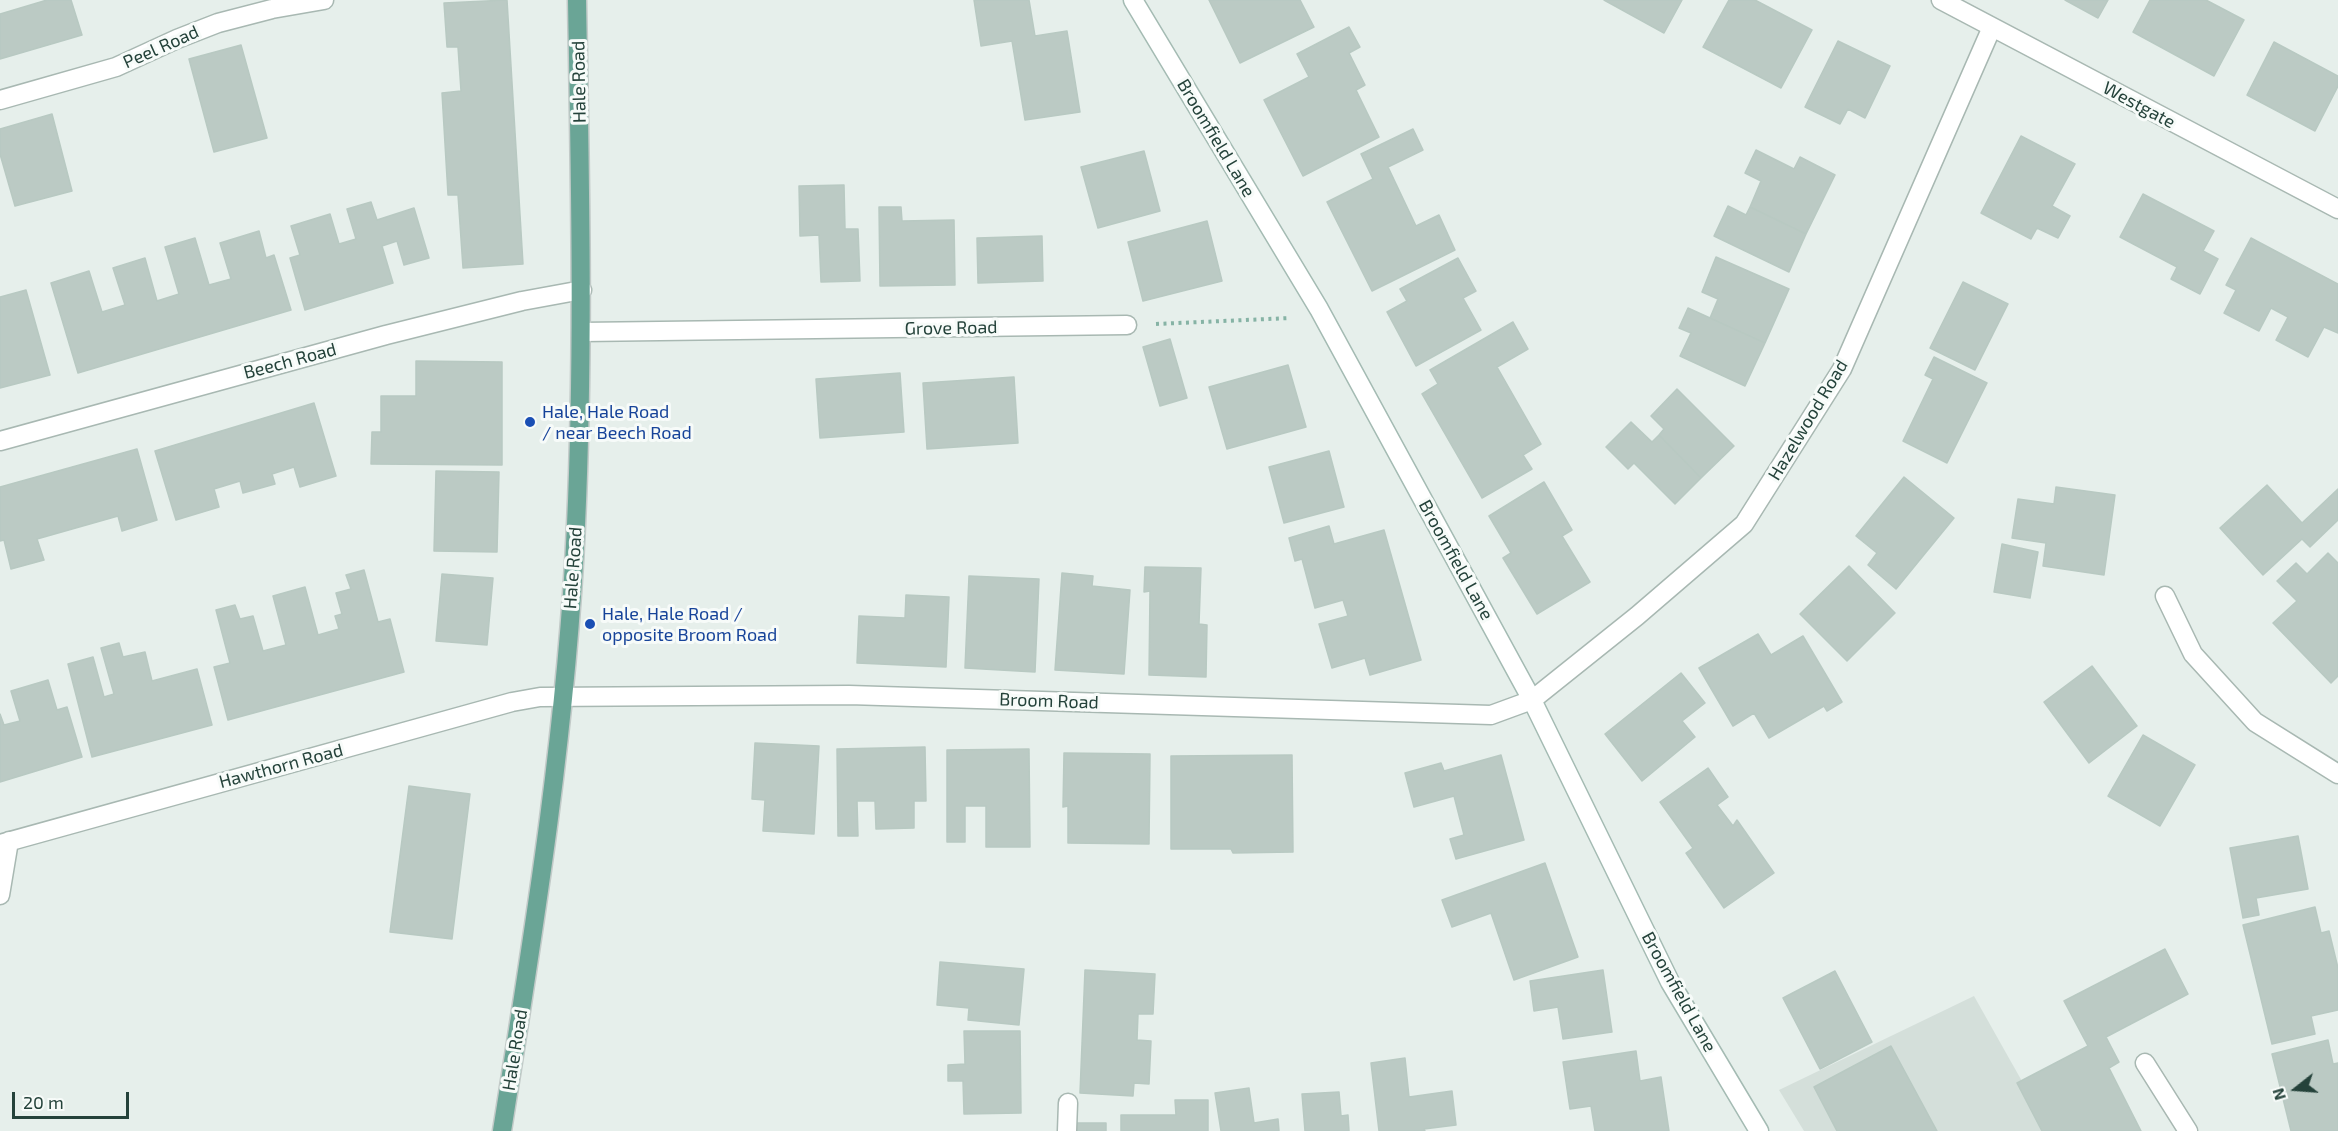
<!DOCTYPE html>
<style>
body{margin:0}
#map{position:relative;width:2338px;height:1131px;overflow:hidden;background:#e6efeb;font-family:"Exo 2",sans-serif}
canvas{display:block}
.north{position:absolute;left:2266px;top:1059px;width:60px;height:60px;-webkit-text-stroke:4px #f7fbf9;paint-order:stroke;rotate:253deg;font-size:16px;font-weight:700;line-height:24px;text-align:center;color:#24423a}
.north::after{content:'';display:block;margin:auto;width:21px;height:27px;background:#24423a;clip-path:polygon(50% 0,100% 100%,50% 72%,0 100%)}
.scale{position:absolute;left:12px;top:1092px;width:117px;height:27px;box-sizing:border-box;border:3px solid #24423a;border-top:0;padding-left:8px;font-size:18px;line-height:21px;white-space:nowrap;color:#24423a;-webkit-text-stroke:4px #f7fbf9;paint-order:stroke}
</style>
<div id="map">
<canvas width="2338" height="1131"></canvas>
<div class="north">N</div>
<div class="scale">20 m</div>
</div>
<script>
const context = document.querySelector('canvas').getContext('2d');
context.lineJoin = 'round';
function fill(path, color) { context.fillStyle = color; context.fill(path, 'evenodd'); }
function strokePath(path, color, width, dash) { context.strokeStyle = color; context.lineWidth = width; context.lineCap = dash ? 'butt' : 'round'; context.setLineDash(dash || []); context.stroke(path); }
function drawText(font, color, halo, rows, align = 'center') {
  context.font = font + ' "Exo 2",sans-serif'; context.lineWidth = 6; context.setLineDash([]); context.textBaseline = 'middle'; context.strokeStyle = halo; context.fillStyle = color; for (const [text, x, y, turn = 0] of rows) {
    context.save(); context.translate(x, y); context.rotate((+turn || 0) * Math.PI / 180); context.textAlign = isNaN(turn) ? turn : align; if (halo) context.strokeText(text, 0, 0); context.fillText(text, 0, 0); context.restore();
  }
}
fill(new Path2D(`
 M1974 996 2050 1131H1804L1779 1090Z`), '#d4dfda');
const building = new Path2D(`
 M47 0H71L82 35 0 59V14Z
 M507 0 523 264 463 268 458 195H448L442 93 461 91 458 47H447L444 3Z
 M974 0H1029L1035 36 1067 31 1080 112 1025 120 1012 41 981 46Z
 M1209 0H1300L1314 27 1240 63Z
 M1604 0H1682L1664 33Z
 M1729 0H1755L1812 30 1781 88 1703 47Z
 M2065 0H2108L2098 18Z
 M2150 0H2206L2244 20 2214 76 2133 32Z
 M1349 27 1360 47 1349 53 1365 85 1356 90 1379 137 1303 176 1264 100 1309 77 1297 54Z
 M1838 41 1890 66 1865 118 1848 109 1840 124 1805 107Z
 M2274 42 2338 76V86L2315 131 2247 95Z
 M241 45 267 138 214 152 189 59Z
 M52 114 72 191 15 206 0 154V129Z
 M1413 129 1423 150 1388 167 1416 226 1439 215 1455 250 1372 291 1327 202 1373 179 1361 154Z
 M2021 136 2075 164 2052 206 2070 216 2058 238 2037 228 2031 239 1981 213Z
 M1756 150 1794 169 1800 157 1835 175 1806 234 1750 207 1761 181 1745 173Z
 M1144 151 1160 211 1098 228 1081 167Z
 M844 185 845 229H858L860 281 821 282 819 235 800 236 799 186Z
 M2143 194 2214 231 2203 251 2218 259 2200 294 2171 279 2177 267 2120 237Z
 M371 202 377 220 414 208 429 258 404 265 397 241 382 246 393 283 305 310 290 258 300 255 291 226 330 214 339 244 356 239 347 209Z
 M1728 206 1746 215 1750 207 1806 234 1789 272 1714 236Z
 M879 207H901L902 221 954 220 955 285 880 286Z
 M1207 221 1222 281 1143 301 1128 242Z
 M259 231 266 258 274 255 291 310 78 373 51 283 89 271 102 312 125 305 113 268 145 258 157 301 179 294 165 247 195 238 209 285 231 279 220 243Z
 M1042 236 1043 281 978 283 977 238Z
 M2251 238 2338 284V333L2324 327 2308 357 2276 340 2288 317 2271 308 2259 331 2224 313 2236 290 2226 285Z
 M1716 257 1789 289 1765 343 1710 318 1718 299 1702 292Z
 M1458 258 1476 291 1463 298 1481 330 1416 366 1387 312 1407 301 1400 289Z
 M1963 282 2008 304 1975 370 1930 348Z
 M26 290 50 375 0 388V297Z
 M1688 308 1765 343 1745 386 1680 356 1691 333 1679 328Z
 M1513 322 1528 349 1497 367 1541 444 1523 455 1532 469 1482 498 1422 394 1438 384 1430 370Z
 M1170 339 1187 398 1160 406 1143 347Z
 M1934 357 1987 383 1947 463 1903 441 1933 379 1925 375Z
 M416 361 502 362V465L371 464 372 432H381V396H416Z
 M1288 365 1306 427 1227 449 1209 387Z
 M900 373 904 432 820 438 816 379Z
 M1014 377 1018 443 927 449 923 383Z
 M1677 389 1734 446 1701 478 1659 435 1664 429 1651 416Z
 M314 403 336 476 300 487 294 467 272 474 275 484 243 493 240 481 214 489 219 507 176 520 155 451Z
 M1631 422 1652 442 1659 435 1701 478 1675 504 1634 463 1628 469 1606 447Z
 M137 449 157 520 122 531 118 516 37 539 44 560 11 569 4 540 0 541V487Z
 M1329 451 1344 507 1284 523 1269 467Z
 M436 471 499 472 497 552 434 551Z
 M1904 477 1954 518 1896 589 1868 565 1877 553 1856 536Z
 M1544 482 1572 530 1562 536 1590 582 1537 614 1503 558 1511 553 1489 516Z
 M2267 485 2302 523 2338 489V520L2310 547 2302 539 2263 575 2220 528Z
 M2056 487 2115 495 2104 575 2043 566 2046 543 2012 538 2018 499 2054 504Z
 M1329 526 1334 544 1384 530 1421 660 1370 675 1365 658 1332 668 1319 624 1348 616 1343 600 1315 608 1302 559 1295 561 1289 538Z
 M2002 544 2038 552 2030 598 1994 592Z
 M2328 553 2338 563V676L2331 683 2273 623 2297 601 2277 581 2296 563 2307 574Z
 M1849 566 1895 613 1847 661 1800 614Z
 M1145 567 1201 568 1199 624 1207 625 1206 677 1149 675 1150 591 1144 592Z
 M364 570 378 622 390 619 404 672 228 720 214 667 230 663 216 610 235 605 240 619 253 616 263 651 286 645 273 596 305 587 318 635 339 629 335 616 342 614 336 593 351 589 346 575Z
 M1062 573 1093 576 1092 586 1130 590 1124 674 1055 670Z
 M442 574 493 578 487 645 436 641Z
 M969 576 1039 579 1035 672 965 668Z
 M906 595 949 597 946 667 857 663 859 616 905 618Z
 M1758 634 1771 655 1803 636 1842 702 1827 711 1824 706 1769 738 1754 713 1733 726 1699 668Z
 M119 643 123 657 145 652 152 681 197 669 212 725 92 757 68 664 93 657 104 697 114 694 101 648Z
 M2092 666 2137 726 2089 763 2044 702Z
 M1681 673 1705 703 1682 721 1695 737 1642 781 1605 734Z
 M48 680 57 710 67 707 82 757 0 782V714L4 725 20 721 11 691Z
 M2143 735 2195 765 2160 826 2108 796Z
 M755 743 819 746 814 834 763 831 765 800 752 799Z
 M925 747 926 801H914V828L876 829 875 801H857L858 836H838L837 749Z
 M1029 749 1030 847H986V806H965V842H947V750Z
 M1064 753 1150 754 1149 844 1068 843V806L1063 807Z
 M1292 755 1293 852 1233 853 1231 849H1171V756Z
 M1501 755 1524 840 1456 859 1450 839 1464 835 1454 796 1414 807 1405 773 1441 763 1444 771Z
 M1708 768 1728 797 1717 805 1733 826 1737 820 1774 873 1724 908 1686 853 1693 848 1660 802Z
 M409 786 470 794 452 939 390 932Z
 M2298 836 2308 889 2256 898 2259 915 2243 918 2230 848Z
 M1545 863 1578 957 1514 980 1491 913 1452 927 1442 900Z
 M2315 907 2321 933 2329 931 2338 968V1010L2311 1016 2315 1034 2272 1044 2243 925Z
 M2165 949 2188 994 2106 1037 2119 1062 2109 1068 2141 1131H2042L2017 1083 2088 1046 2064 1001Z
 M940 962 1024 969 1019 1025 968 1020 969 1008 937 1005Z
 M1085 970 1155 974 1153 1014H1138L1137 1040 1151 1041 1149 1084 1134 1083 1133 1096 1080 1093Z
 M1603 970 1612 1032 1563 1039 1558 1007 1534 1011 1530 981Z
 M1835 971 1872 1042 1820 1069 1783 998Z
 M964 1031H1020L1021 1113 964 1114 963 1081H948V1065L965 1064Z
 M2328 1040 2333 1064 2338 1063V1131H2291L2272 1054Z
 M1891 1046 1937 1131H1837L1814 1087Z
 M1636 1051 1640 1081 1661 1077 1669 1131H1595L1591 1106 1570 1109 1563 1062Z
 M1405 1058 1409 1097 1452 1091 1456 1125 1424 1129 1425 1131H1379L1371 1063Z
 M1249 1088 1254 1123 1278 1119 1279 1131H1221L1215 1093Z
 M1339 1092 1341 1116 1348 1115 1349 1131H1305L1302 1094Z
 M1175 1100H1208V1131H1121V1115H1176Z
 M1076 1123H1106V1131H1076Z`);
fill(building, '#bbcac4');
strokePath(building, '#b8c9c2', 1.5);
const minor = new Path2D(`
 M1941 0 2338 209
 M0 100 116 67 177 39 218 23 272 9 324 0
 M582 332 1127 325
 M0 441 386 335 522 301 582 290
 M2165 596 2193 654 2255 722 2338 774
 M0 844 512 702 540 697 849 695 1491 715 1532 700 1637 616 1744 524 1842 369 1992 27
 M0 895 9 841
 M2145 1063 2188 1131
 M1067 1131 1068 1103`);
const secondary = new Path2D(`
 M1133 0 1319 309 1532 700 1670 982 1759 1131`);
const primary = new Path2D(`
 M502 1131C534 930 567 728 576 525 584 350 580 175 577 0`);
strokePath(minor, '#a8b8b2', 21);
strokePath(secondary, '#a4bbb3', 21);
strokePath(primary, '#c2cac8', 21);
strokePath(new Path2D(`
 M1156 324 1290 318`), '#86b3a5', 4, [3, 4.5]);
strokePath(minor, '#fff', 18);
strokePath(secondary, '#fff', 18);
strokePath(primary, '#6aa596', 18);
for (const [x, y, r, color] of [
 [530,422,6,"#1a4fb4"],
 [590,624,6,"#1a4fb4"]
]) { const dot = new Path2D(); dot.arc(x, y, r, 0, 2 * Math.PI); context.fillStyle = color; context.fill(dot); strokePath(dot, '#f7fbf9', 2); }
drawText('18px', '#24423a', '#f7fbf9', [
 ["Peel Road",161,47,-24],
 ["Hale Road",579,82,-91],
 ["Westgate",2139,105,28],
 ["Broomfield Lane",1216,138,59],
 ["Grove Road",951,328,-1],
 ["Beech Road",290,361,-15],
 ["Hazelwood Road",1808,420,-59],
 ["Broomfield Lane",1456,560,61],
 ["Hale Road",573,568,-86],
 ["Broom Road",1049,701,2],
 ["Hawthorn Road",281,766,-15],
 ["Broomfield Lane",1679,992,61],
 ["Hale Road",515,1050,-81]
]);
drawText('18px', '#164399', '#f7fbf9', [
 ["Hale, Hale Road",542,412],
 ["/ near Beech Road",542,433],
 ["Hale, Hale Road /",602,614],
 ["opposite Broom Road",602,635]
], 'left');
</script>
